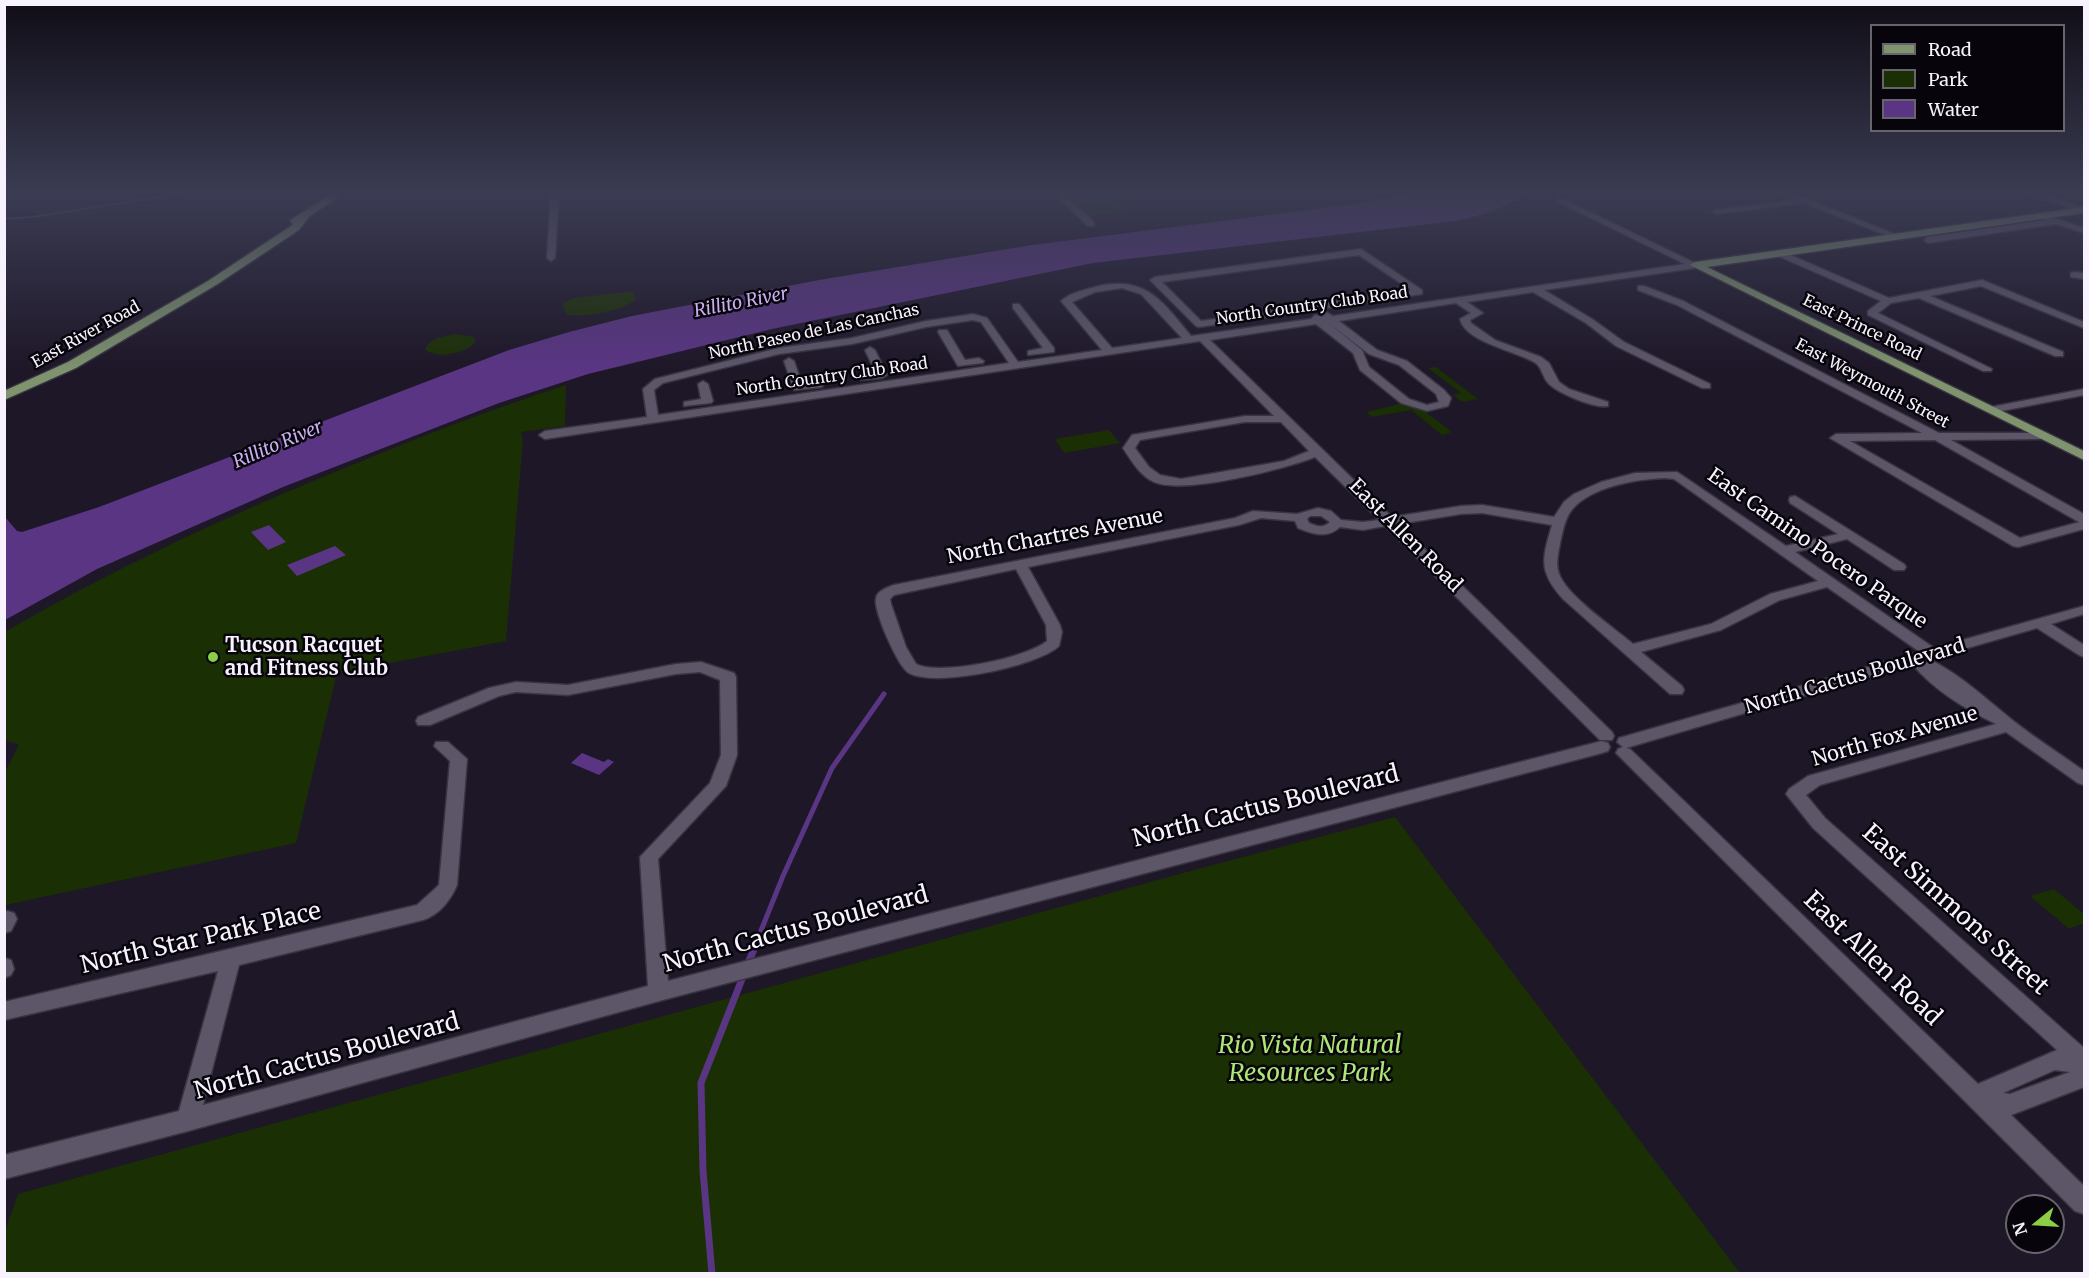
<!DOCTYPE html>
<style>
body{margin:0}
#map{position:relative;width:2089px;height:1278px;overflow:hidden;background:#1e1728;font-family:Merriweather,serif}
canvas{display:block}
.frame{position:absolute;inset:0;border:6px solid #f7f2fe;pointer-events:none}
.legend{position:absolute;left:1870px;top:24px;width:195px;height:108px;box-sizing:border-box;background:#07050b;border:2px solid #67646c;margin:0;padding:8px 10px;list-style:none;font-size:18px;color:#f7f2fe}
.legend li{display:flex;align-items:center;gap:12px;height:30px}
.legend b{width:30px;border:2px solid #67646c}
.north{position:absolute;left:2005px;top:1194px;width:60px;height:60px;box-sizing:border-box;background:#07050b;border:2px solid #67646c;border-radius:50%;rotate:252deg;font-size:16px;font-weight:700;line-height:24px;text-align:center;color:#f7f2fe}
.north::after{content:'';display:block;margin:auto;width:21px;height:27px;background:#8cce45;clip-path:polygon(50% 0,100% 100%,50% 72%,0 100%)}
</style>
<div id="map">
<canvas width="2089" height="1278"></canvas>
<div class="frame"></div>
<ul class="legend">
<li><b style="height:8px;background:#7e936e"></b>Road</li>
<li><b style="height:16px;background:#1a2f03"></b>Park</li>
<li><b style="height:16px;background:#5a3584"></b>Water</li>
</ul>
<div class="north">N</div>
</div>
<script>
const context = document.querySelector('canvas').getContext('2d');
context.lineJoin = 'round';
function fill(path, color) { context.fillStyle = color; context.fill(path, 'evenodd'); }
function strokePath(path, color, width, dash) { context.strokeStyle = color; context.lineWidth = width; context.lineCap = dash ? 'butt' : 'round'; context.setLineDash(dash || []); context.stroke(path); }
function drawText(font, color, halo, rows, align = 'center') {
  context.font = font + ' Merriweather,serif'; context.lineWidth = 5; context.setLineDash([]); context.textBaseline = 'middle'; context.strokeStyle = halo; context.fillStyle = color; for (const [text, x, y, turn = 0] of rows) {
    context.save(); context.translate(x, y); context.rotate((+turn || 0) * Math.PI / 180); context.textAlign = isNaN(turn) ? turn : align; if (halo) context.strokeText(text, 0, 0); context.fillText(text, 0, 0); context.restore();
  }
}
fill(new Path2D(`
 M1062 192H1105L1128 211 1088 216Z
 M633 291 636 300C617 312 589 317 567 315L562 303 575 298Z
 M456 334 474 337 475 343C463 354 439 359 425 350 428 338 445 336 456 334Z
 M1436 367 1478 399 1462 402 1453 395 1461 393 1428 368Z
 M566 385 565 426 521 432 523 440 506 641 337 673 296 843 5 905V772L19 745 5 740V632C112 569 225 517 340 470 414 439 489 410 566 385Z
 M1400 404 1424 411 1452 432 1442 435 1411 410 1372 417 1366 412Z
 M1109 430 1120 443 1064 453 1055 439Z
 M1395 817 1740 1273H5V1231L18 1194 1205 867Z
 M2054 889 2084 914V923L2069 929 2030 896Z`), '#1a2f03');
fill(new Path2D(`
 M1415 192H1526C1507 209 1481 215 1456 221L1093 263 772 329 588 374 499 403 283 487 97 569 5 620V517L17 531 22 532 99 507 509 350 569 332 632 316 819 280 1032 245 1348 205Z
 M269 525 286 542 268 550 251 532Z
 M335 546 346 555 297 576 287 565Z
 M582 753 604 762 608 759 614 762 599 775 571 763Z`), '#5a3584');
strokePath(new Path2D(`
 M4 219 32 217 193 192`), '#5a3584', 2);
strokePath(new Path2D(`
 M754 948 783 876 832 768 884 694`), '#5a3584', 5);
strokePath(new Path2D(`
 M748 963 755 947
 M712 1274 703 1171 701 1083 744 974`), '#5a3584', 7);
const minor = new Path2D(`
 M551 192H559L555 258 551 261 547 258Z
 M1053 192H1061L1094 222V226H1088Z
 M1779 192H1789L1900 236 1893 238 1804 203 1716 214 1712 212 1716 210 1795 200Z
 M2024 192H2035L2084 208V212Z
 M1559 197 1699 265 1695 268 1544 290 1592 319 1624 342 1710 384V388H1702L1616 346 1586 323 1533 292 1467 302 1483 313 1470 320 1471 323 1495 340 1541 357 1549 363 1559 382 1569 389 1608 402V406C1595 409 1558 393 1549 384 1542 377 1542 366 1534 362 1516 351 1465 342 1460 319L1471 313 1456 303 1339 321 1377 350 1407 361 1444 390 1451 398 1448 406 1427 411 1401 403 1360 370 1353 353 1316 324 1210 340 1392 517 1461 506 1482 505 1554 517 1564 502 1574 494 1601 482 1635 473 1677 472 1786 546 1838 534 1790 503 1789 500 1790 497 1795 496 1904 564 1906 567 1904 570H1894L1847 539 1795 552 1934 648 2084 606V614L2051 624 2084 645V657L2079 655 2037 628 1929 659C1963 676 1987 700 2016 723 2038 740 2062 755 2084 771V785L2078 783 2006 732 1820 785 1806 795 1825 818 2084 1048V1087L2011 1115 2084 1186V1214L2075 1211 1616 753 1618 749 1623 747 1617 742 1619 738 1920 652 1827 587 1780 600 1721 630 1641 652 1682 686 1684 690 1682 694H1670L1563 599C1538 571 1542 559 1552 525L1482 513 1461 514 1399 524 1612 732 1614 736 1612 740H1600L1385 526 1363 530 1340 527C1327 539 1313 534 1298 528L1295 521 1261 518 1239 525 1028 567 1060 625 1062 632 1059 646C1038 666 935 688 909 673 898 667 873 610 876 598 877 591 888 587 894 585L1235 518 1253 511 1297 514 1318 508 1331 511 1341 520 1363 522 1379 520 1315 457C1285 469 1183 495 1154 482 1140 476 1131 460 1123 448L1132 435 1245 416H1274L1200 341 545 439 539 435 545 431 647 417 643 389 655 379 779 348 852 338 926 321 973 314 987 318 1018 362 1102 350 1061 301C1070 293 1084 290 1095 287 1145 274 1163 302 1191 336L1311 319 1315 315 1323 317 1321 315 1326 312 1333 316 1685 264 1556 201 1555 199ZM1122 288 1141 294 1182 338 1112 348 1072 302 1095 292ZM973 320 981 322 1009 363 658 415 654 390 663 383 779 354 852 344 926 327ZM1327 322 1369 354 1399 365 1436 394 1439 402 1427 405 1409 399 1369 367 1362 350ZM1245 422H1281L1309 451 1284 461 1181 479 1160 475 1149 467 1135 448 1140 440ZM1665 478 1674 479 1818 581 1770 594 1711 624 1633 644C1614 628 1569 597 1560 576 1555 566 1558 554 1560 544 1562 534 1564 523 1569 514 1585 487 1637 479 1665 478ZM1310 516H1321L1330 522C1322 529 1317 526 1309 523L1307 519ZM1016 569 1046 625 1047 641C1027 658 940 676 916 664L906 647 891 604 890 599 894 595ZM1912 664C1935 691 1965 709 1996 724L1808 776 1789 789 1786 794 1813 828 2057 1050 1978 1084 1630 749 1626 748ZM2055 1070 2070 1072 2010 1094 2003 1093Z
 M2048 216 2084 228V233L2056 224 1928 243 1924 240 1928 237 2046 220 2044 218Z
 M1361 249 1422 290V294L1199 327 1196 326 1150 280 1155 277ZM1359 255 1411 290 1201 321 1162 282Z
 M1779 250 1889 298 1982 280 2084 322V328L1981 286 1930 296 2063 352V356H2055L1919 298 1891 303 1878 313 1992 369 1991 371H1983L1868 315V311L1881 301 1776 255V251Z
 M2074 272 2084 273V279L2071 277V273Z
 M1638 286H1644L1683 301 1939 433H2045L2047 435 2041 439 1951 440 2084 514V529L2018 547 2013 546 1830 438 1836 434 1922 433 1677 305 1638 290ZM1935 440 2079 522H2080L2020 538 1850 441Z
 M1013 304H1019L1054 348V352L1028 355V351L1043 348 1013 308Z
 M939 330H947L965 360 979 358 984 361 983 363 958 366 938 332Z
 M870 347 875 350 887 375 882 378 861 380V376L876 373 865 350Z
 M789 358 794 361 802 384 818 382 823 385 822 387 794 390 784 361Z
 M703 381 708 384 713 401 711 403 684 406V402L701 399 698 384Z
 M2084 389V395L1991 413 1985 410 1991 407Z
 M701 662 734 673 736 677 737 755 726 786 658 859 668 981 1602 741 1608 743 1610 747 1608 751 1602 753 659 1001 188 1131 4 1179V1155L179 1111 218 971 4 1020V1002L417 905 439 885 450 761 434 746 436 742H448L467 759 457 885C451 900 439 915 423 920L239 965 203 1105 648 986 640 857 710 783 721 755 720 680 700 672 676 674 568 695 516 692 499 696 430 725H418L416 721 418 717 489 688 516 682 568 685 676 664Z
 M7 911 14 913 17 919 11 931 4 933V912Z
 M4 958 11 960 14 969 11 975 4 978Z`);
const major = new Path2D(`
 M335 192H346L310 216 299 230 216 285 76 368 4 400V391L68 362 208 281 291 226 293 224 290 221 292 219Z
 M2084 207V213L1707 267 2084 451V460L1690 265 1695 262Z`);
strokePath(minor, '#383440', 3);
strokePath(major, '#383440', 3);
fill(minor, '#5d5669');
fill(major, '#7e936e');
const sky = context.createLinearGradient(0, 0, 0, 371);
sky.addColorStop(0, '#100d16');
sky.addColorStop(0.52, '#3b3c53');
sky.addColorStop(1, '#3b3c5300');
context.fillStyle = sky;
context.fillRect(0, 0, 2089, 371);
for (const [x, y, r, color] of [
 [213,657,6,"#8cce45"]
]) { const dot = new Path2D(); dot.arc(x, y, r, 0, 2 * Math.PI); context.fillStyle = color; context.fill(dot); strokePath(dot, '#07050b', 2); }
drawText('16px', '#f7f2fe', '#07050b', [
 ["North Country Club Road",1312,306,-8],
 ["East Prince Road",1862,328,26],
 ["North Paseo de Las Canchas",814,332,-12],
 ["East River Road",86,335,-29],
 ["North Country Club Road",832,377,-8],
 ["East Weymouth Street",1872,384,28]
]);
drawText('italic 18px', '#cab0f2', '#07050b', [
 ["Rillito River",741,303,-11],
 ["Rillito River",278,445,-23]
]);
drawText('20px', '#f7f2fe', '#07050b', [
 ["East Allen Road",1405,536,45],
 ["North Chartres Avenue",1055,537,-11],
 ["East Camino Pocero Parque",1817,549,35],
 ["North Cactus Boulevard",1855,677,-16],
 ["North Fox Avenue",1895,737,-16]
]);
drawText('bold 20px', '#f7f2fe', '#07050b', [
 ["Tucson Racquet",225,646],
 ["and Fitness Club",225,669]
], 'left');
drawText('24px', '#f7f2fe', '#07050b', [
 ["North Cactus Boulevard",1266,807,-14],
 ["East Simmons Street",1955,910,42],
 ["North Cactus Boulevard",796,930,-15],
 ["North Star Park Place",201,939,-13],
 ["East Allen Road",1872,959,44],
 ["North Cactus Boulevard",327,1057,-15]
]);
drawText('italic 24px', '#ade876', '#07050b', [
 ["Rio Vista Natural",1310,1046],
 ["Resources Park",1310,1074]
]);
</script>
